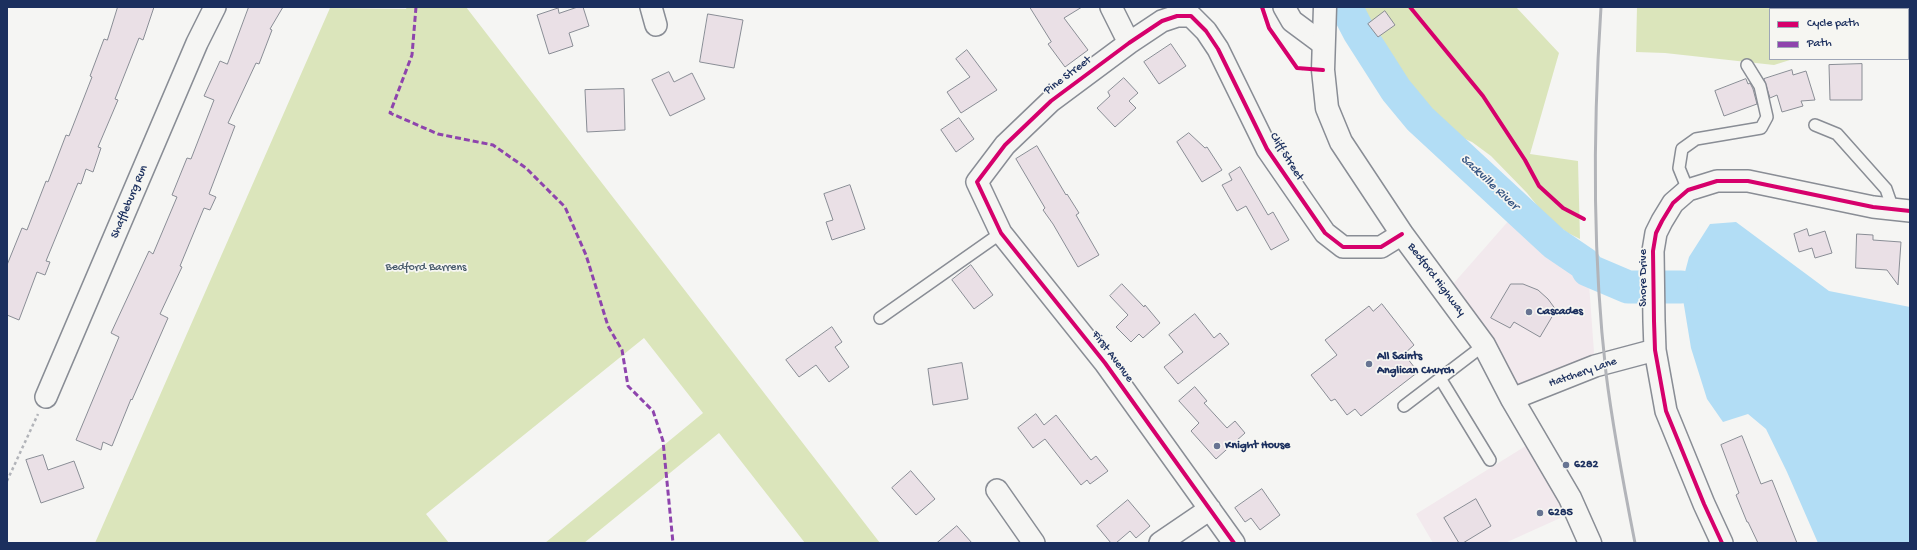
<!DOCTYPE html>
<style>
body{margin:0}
#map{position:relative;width:1917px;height:550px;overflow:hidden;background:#f5f5f3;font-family:"Gochi Hand",sans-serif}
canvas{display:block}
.frame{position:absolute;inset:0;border:8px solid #1b2f5e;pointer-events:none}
.legend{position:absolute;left:1769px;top:8px;width:140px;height:52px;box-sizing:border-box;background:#f6f6f2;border:1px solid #9ea6b7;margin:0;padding:5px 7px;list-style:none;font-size:12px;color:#1b2f5e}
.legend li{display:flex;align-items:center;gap:8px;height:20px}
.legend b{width:20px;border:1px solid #9ea6b7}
</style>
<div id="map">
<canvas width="1917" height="550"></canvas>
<div class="frame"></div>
<ul class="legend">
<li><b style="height:5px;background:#d6006c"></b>Cycle path</li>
<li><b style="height:5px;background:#8e44ad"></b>Path</li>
</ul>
</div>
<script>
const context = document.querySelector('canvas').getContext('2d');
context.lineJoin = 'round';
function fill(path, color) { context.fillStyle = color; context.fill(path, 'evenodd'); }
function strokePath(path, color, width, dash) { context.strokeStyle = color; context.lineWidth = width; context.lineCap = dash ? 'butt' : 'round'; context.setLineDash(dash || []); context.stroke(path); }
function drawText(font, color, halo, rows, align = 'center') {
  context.font = font + ' "Gochi Hand",sans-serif'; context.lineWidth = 3.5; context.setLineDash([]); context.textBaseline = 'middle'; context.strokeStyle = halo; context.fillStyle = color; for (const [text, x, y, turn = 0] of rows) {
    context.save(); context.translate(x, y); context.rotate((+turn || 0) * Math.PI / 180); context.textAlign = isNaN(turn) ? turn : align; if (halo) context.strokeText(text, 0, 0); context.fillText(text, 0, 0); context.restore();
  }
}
fill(new Path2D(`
 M1518 210 1554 243 1585 264 1588 270 1595 366 1512 399 1446 292Z
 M1537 439 1578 510 1505 543H1433L1416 514Z`), '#f2e9ed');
fill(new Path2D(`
 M407 7H421V8L466 7 880 543H805L719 433 584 543H545L703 413 644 338 426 514 449 543H95L330 8 406 9Z
 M1357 7H1516L1559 53 1530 154 1578 161 1580 239 1568 233 1548 219 1527 193 1491 156 1472 142 1442 129 1425 118 1406 103 1399 91 1391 85 1394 80 1392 74 1359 19Z
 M1637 7H1910V18L1908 17V9H1770V59H1793L1774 65 1665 53 1636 52Z`), '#dbe5bb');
fill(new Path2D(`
 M1736 222 1829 291 1910 307V543H1818L1787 472 1766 429 1748 414 1723 422 1707 399 1691 348 1681 287 1689 257 1710 224Z`), '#b2ddf5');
strokePath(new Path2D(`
 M1346 7 1359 32 1396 90 1420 119 1554 243 1585 264 1588 270 1628 287H1681`), '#b2ddf5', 33);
const building = new Path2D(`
 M118 7H154L143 40 139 38 115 99 118 100 98 147 101 148 93 172 86 169 81 184 78 183 46 261 50 262 45 275 37 272 19 320 7 315V265L22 228 27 230 46 181 48 182 66 135 69 136 92 77 90 76 104 39 107 40Z
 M249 7H283L270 29 272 30 259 64 256 63 228 123 235 126 209 194 216 197 210 210 204 208 180 266 182 267 160 314 168 318 132 400 131 399 112 446 103 442 101 450 76 440 119 337 111 333 149 251 153 254 177 197 172 195 187 158 191 159 214 100 204 96 220 61 227 64Z
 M578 7H583L589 26 569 33 573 46 549 54 537 15 558 8 559 13Z
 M1030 7H1082L1064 18 1088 50 1065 67 1048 44 1051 42Z
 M1385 11 1395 25 1378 37 1368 24Z
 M708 14 743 20 734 68 700 62Z
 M1171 44 1186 66 1159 84 1144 62Z
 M967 50 997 90 961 113 947 92 970 77 956 59Z
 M1862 64V100H1830L1829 65Z
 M1792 70 1793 75 1806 71 1815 100 1801 101 1803 106 1782 112 1777 95 1770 98 1764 79Z
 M669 72 674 82 692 73 705 99 670 116 652 80Z
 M1124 78 1138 93 1129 101 1136 108 1115 127 1097 108 1110 96 1108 92Z
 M1746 79 1748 84 1750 83 1753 89 1757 104 1724 116 1715 91Z
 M624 89 625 130 587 132 585 90Z
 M959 118 974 139 956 152 941 130Z
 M1189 133 1205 148 1207 147 1222 170 1202 182 1177 142Z
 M1037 146 1066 195 1067 194 1079 213 1076 215 1099 255 1078 267 1053 224 1043 210 1045 208 1016 159Z
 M1240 167 1268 215 1273 212 1289 240 1271 250 1246 206 1237 211 1222 185 1232 180 1229 174Z
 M850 185 865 229 832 240 826 222 833 220 824 194Z
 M1807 229 1809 236 1825 231 1832 253 1815 258 1812 248 1799 252 1794 234Z
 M1857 234 1873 235V240L1901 242 1898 285 1887 270 1856 268Z
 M971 265 993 295 974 309 952 280Z
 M1122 284 1144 307 1145 305 1160 323 1143 338 1139 334 1131 342 1116 327 1128 315 1110 296Z
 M1511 284H1523L1538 290 1548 299 1556 310 1540 337 1514 322 1510 328 1491 318Z
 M1382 304 1414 345 1404 354 1418 372 1361 416 1355 409 1347 415 1335 399 1331 401 1311 375 1337 355 1325 340 1369 306 1373 311Z
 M1195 314 1214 338 1220 333 1229 344 1178 384 1164 367 1183 352 1169 335Z
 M832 327 842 342 835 347 849 367 829 382 816 365 799 377 786 360Z
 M962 363 968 399 933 405 928 369Z
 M1195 387 1207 401 1204 403 1227 428 1235 421 1245 433 1216 459 1191 431 1199 423 1179 401Z
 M1036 414 1044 425 1056 415 1091 460 1096 456 1108 471 1090 484 1087 480 1081 485 1045 439 1033 448 1018 428Z
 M1742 436 1761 484 1772 480 1797 543H1758L1748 522H1747L1736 495 1739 493 1721 445Z
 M43 455 48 470 74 461 84 488 41 503 26 460Z
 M911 471 935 499 916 515 892 488Z
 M1262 489 1280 515 1260 530 1251 518 1245 522 1235 508Z
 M1476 499 1491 526 1463 543H1459L1444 518Z
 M1128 500 1150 526 1136 538 1130 531 1116 543H1111L1097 526Z
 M957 526 972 543H937Z`);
fill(building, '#eae0e6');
strokePath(building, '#898d95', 1);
const service = new Path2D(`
 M1815 125 1837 134 1886 189 1893 209
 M1688 190 1679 168 1682 149 1696 139 1761 128 1767 117 1760 86 1747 65
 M880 318 1001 233
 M1440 378 1490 460
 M1404 406 1484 345`);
const minor = new Path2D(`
 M651 7 656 25
 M1111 7 1129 43
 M1284 7 1292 21 1323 44
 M46 397 197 43 215 7
 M1512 399 1595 366 1655 350
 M997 490 1034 543
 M1160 543 1210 509
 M1234 543 1105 363 1001 233 977 182 1005 145 1051 101 1129 43 1162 21 1177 16H1191L1206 31 1218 49 1267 149 1325 233 1343 247H1381L1402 234
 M1722 543 1704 504 1666 411 1655 350 1654 321 1653 251 1656 233 1662 221 1673 203 1688 190 1717 181H1748L1873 207 1910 211`);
const primary = new Path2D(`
 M1325 7 1323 70 1327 108 1341 142 1402 234 1484 345 1512 399 1570 498 1590 543`);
strokePath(service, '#898d95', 14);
strokePath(minor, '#898d95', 24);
strokePath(primary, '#898d95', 25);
strokePath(new Path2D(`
 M1265 16 1269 28 1297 68 1303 69
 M7 481 38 414`), '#b2b4b9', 2.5, [3, 3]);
strokePath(service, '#f5f5f3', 11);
strokePath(minor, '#f5f5f3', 21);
strokePath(primary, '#f5f5f3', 22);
strokePath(new Path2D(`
 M1601 7C1593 129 1592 251 1606 373 1613 430 1624 487 1635 543`), '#b2b4b9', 3);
strokePath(new Path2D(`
 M416 7 412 55 390 113 438 134 493 145 526 168 565 207 586 255 608 326 622 350 628 386 653 411 663 441 673 543`), '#8e44ad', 3, [6, 3]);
strokePath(new Path2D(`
 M1262 7 1269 28 1297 68 1323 70
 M1410 7 1483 96 1525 160 1539 186 1563 208 1584 219
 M1234 543 1105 363 1001 233 977 182 1005 145 1051 101 1129 43 1162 21 1177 16H1191L1206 31 1218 49 1267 149 1325 233 1343 247H1381L1402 234
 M1722 543 1704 504 1666 411 1655 350 1654 321 1653 251 1656 233 1662 221 1673 203 1688 190 1717 181H1748L1873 207 1910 211`), '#d6006c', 4);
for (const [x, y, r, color] of [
 [1529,312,4,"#677492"],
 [1369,364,4,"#677492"],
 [1217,446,4,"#677492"],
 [1566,465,4,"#677492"],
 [1540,513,4,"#677492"]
]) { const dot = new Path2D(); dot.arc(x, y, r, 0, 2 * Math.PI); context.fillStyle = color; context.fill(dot); strokePath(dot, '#f6f6f2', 1.5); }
drawText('12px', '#1b2f5e', '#f6f6f2', [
 ["Pine Street",1068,76,-37],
 ["Cliff Street",1286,157,58],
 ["Shaffleburg Run",130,202,-67],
 ["Shore Drive",1644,278,-90],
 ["Bedford Highway",1436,280,53],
 ["First Avenue",1112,357,53],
 ["Hatchery Lane",1583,373,-19]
]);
drawText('12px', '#46596a', '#f6f6f2', [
 ["Bedford Barrens",426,268]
]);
drawText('bold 12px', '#1b2f5e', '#f6f6f2', [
 ["Cascades",1537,312],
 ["All Saints",1377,357],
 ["Anglican Church",1377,371],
 ["Knight House",1225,446],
 ["6282",1574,465],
 ["6285",1548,513]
], 'left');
drawText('italic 13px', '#3a5884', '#f6f6f2', [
 ["Sackville River",1489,183,43]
]);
</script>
